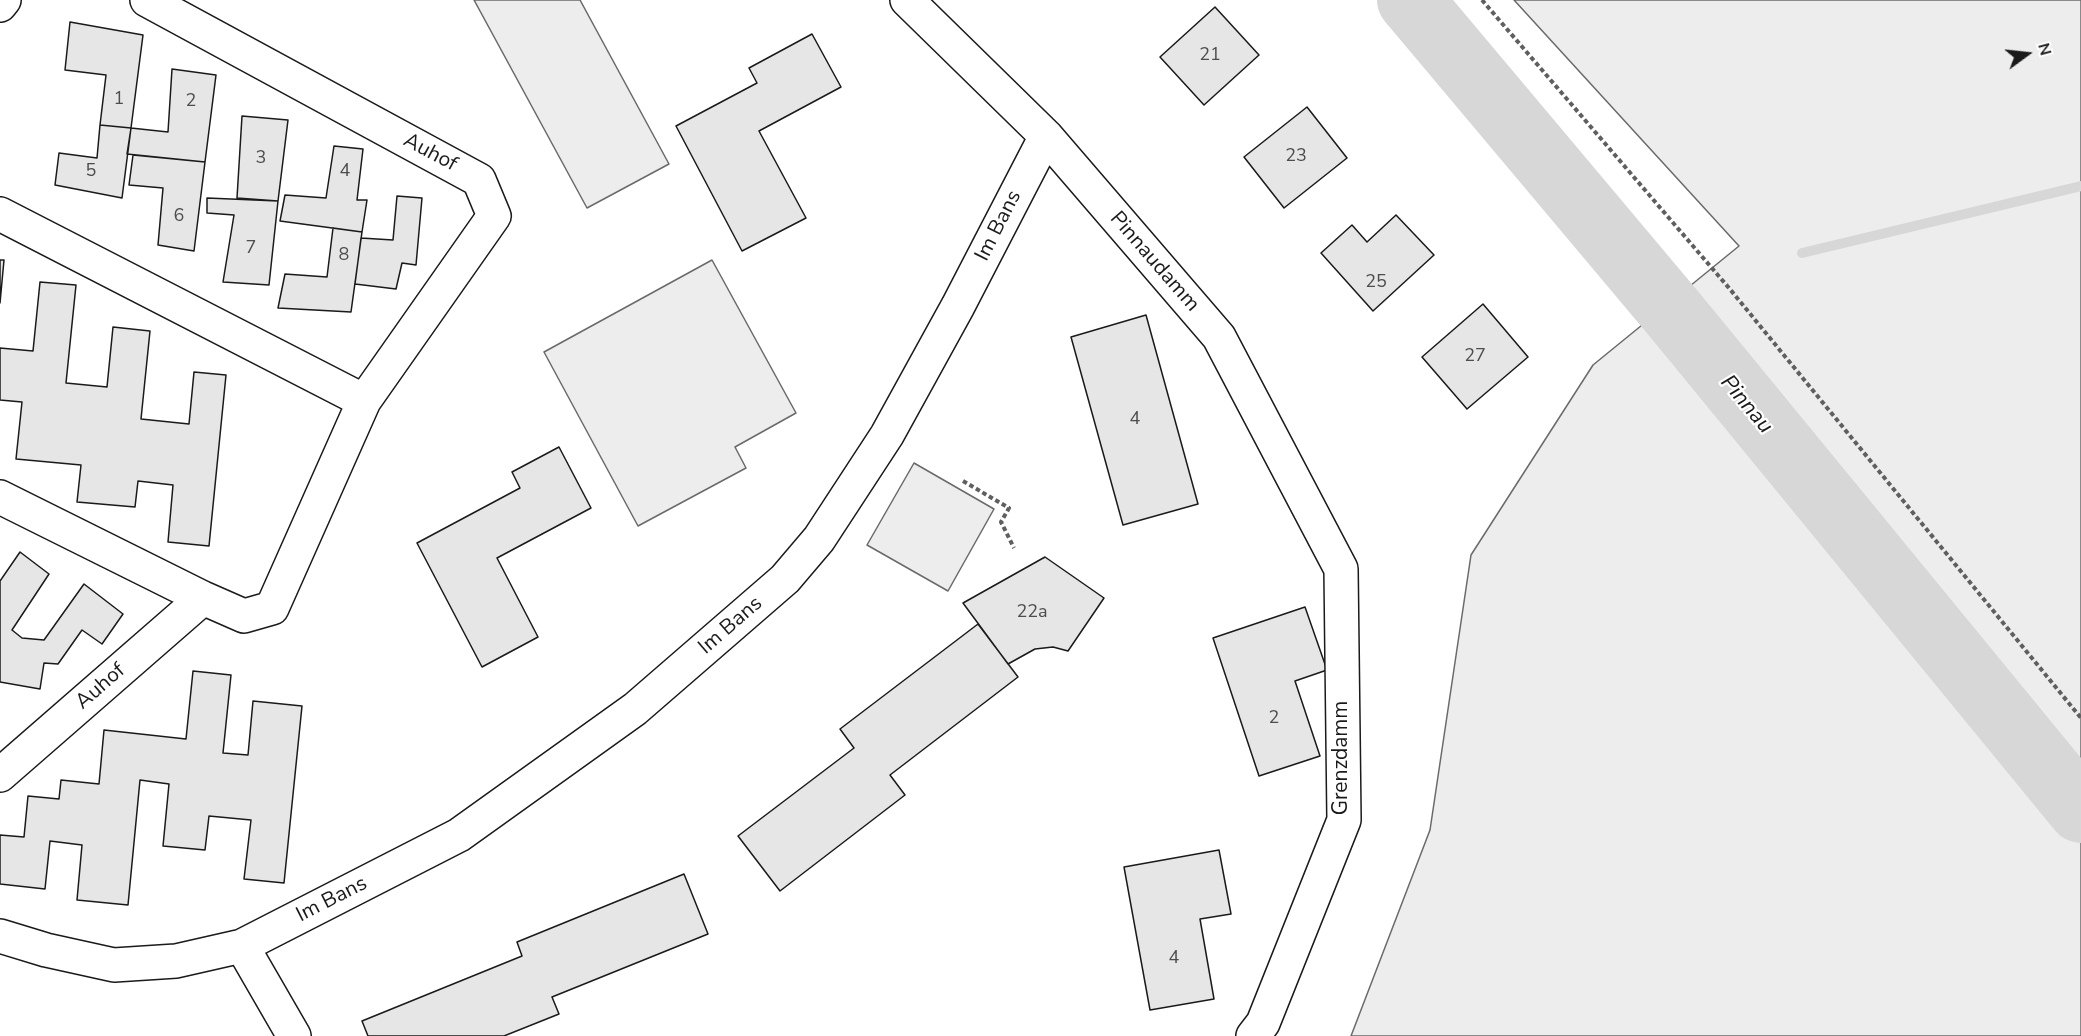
<!DOCTYPE html>
<style>
body{margin:0}
#map{position:relative;width:2081px;height:1036px;overflow:hidden;background:#fff;font-family:"Nunito Sans",sans-serif}
canvas{display:block}
.north{position:absolute;left:1997px;top:24px;width:60px;height:60px;-webkit-text-stroke:4px #fff;paint-order:stroke;rotate:75deg;font-size:16px;font-weight:700;line-height:24px;text-align:center;color:#1a1a1a}
.north::after{content:'';display:block;margin:auto;width:21px;height:27px;background:#1a1a1a;clip-path:polygon(50% 0,100% 100%,50% 72%,0 100%)}
</style>
<div id="map">
<canvas width="2081" height="1036"></canvas>
<div class="north">N</div>
</div>
<script>
const context = document.querySelector('canvas').getContext('2d');
context.lineJoin = 'round';
function fill(path, color) { context.fillStyle = color; context.fill(path, 'evenodd'); }
function strokePath(path, color, width, dash) { context.strokeStyle = color; context.lineWidth = width; context.lineCap = dash ? 'butt' : 'round'; context.setLineDash(dash || []); context.stroke(path); }
function drawText(font, color, halo, rows, align = 'center') {
  context.font = font + ' "Nunito Sans",sans-serif'; context.lineWidth = 4.5; context.setLineDash([]); context.textBaseline = 'middle'; context.strokeStyle = halo; context.fillStyle = color; for (const [text, x, y, turn = 0] of rows) {
    context.save(); context.translate(x, y); context.rotate((+turn || 0) * Math.PI / 180); context.textAlign = isNaN(turn) ? turn : align; if (halo) context.strokeText(text, 0, 0); context.fillText(text, 0, 0); context.restore();
  }
}
const built = new Path2D(`
 M474 0H580L669 164 587 208Z
 M1514 0H2081V1036H1351L1430 830 1471 555 1593 365 1739 246Z
 M712 260 796 413 735 447 746 468 638 526 544 352Z
 M914 463 994 509 948 591 867 545Z`);
fill(built, '#ededed');
strokePath(built, '#6a6a6a', 1.5);
strokePath(new Path2D(`
 M1802 253 2081 186`), '#d7d7d7', 10);
strokePath(new Path2D(`
 M1410 0 1674 314 2081 810`), '#d7d7d7', 66);
const building = new Path2D(`
 M1215 7 1259 55 1204 105 1160 57Z
 M70 22 143 35 131 128 100 125 106 75 65 70Z
 M812 34 841 87 759 131 806 218 742 251 676 126 757 83 749 68Z
 M172 69 216 75 205 162 127 154 131 128 168 132Z
 M1307 107 1347 158 1284 208 1244 157Z
 M242 116 288 120 278 201 237 198Z
 M100 125 131 128 122 198 55 185 59 153 97 158Z
 M334 146 363 149 357 200H367L362 232 280 221 285 195 326 198Z
 M133 155 205 162 194 251 158 245 163 188 129 185Z
 M397 196 422 198 416 265 402 263 396 289 355 284 361 238 393 240Z
 M207 198 278 201 269 285 223 282 234 215 207 213Z
 M1396 215 1434 255 1373 311 1321 253 1352 225 1367 242Z
 M333 228 362 232 351 312 278 308 285 274 327 277Z
 M0 260H4L0 303Z
 M40 282 76 285 66 383 107 387 113 327 150 331 141 419 189 424 194 372 226 375 209 546 168 542 173 485 138 481 135 507 77 502 81 465 16 459 22 402 0 400V348L33 351Z
 M1483 304 1528 357 1467 409 1422 357Z
 M1146 315 1198 504 1123 525 1071 337Z
 M559 447 591 508 497 558 538 637 482 667 417 543 520 488 512 472Z
 M20 552 49 574 12 630 22 638 44 640 84 584 123 614 102 644 82 630 58 664 44 663 40 689 0 682V581Z
 M1045 557 1104 598 1068 651 1053 647 1035 649 1008 664 963 603Z
 M1305 607 1327 670 1295 681 1320 756 1259 776 1213 638Z
 M978 624 1018 677 890 775 905 795 780 891 738 836 854 748 840 729Z
 M193 671 231 675 223 753 248 755 253 701 302 706 284 883 244 879 251 820 209 816 205 850 163 846 169 784 140 780 128 905 77 900 82 845 50 841 45 889 0 884V835L24 837 28 796 59 799 61 780 99 784 104 730 186 739Z
 M1219 850 1231 914 1200 919 1214 999 1150 1010 1124 867Z
 M684 874 708 934 552 997 559 1014 504 1036H368L362 1021 522 956 517 942Z`);
fill(building, '#e6e6e6');
strokePath(building, '#1a1a1a', 1.5);
const minor = new Path2D(`
 M907 0 1046 136 1219 337 1341 569 1344 820 1263 1023 1253 1036
 M0 5 4 0
 M0 214 364 401
 M0 497 203 598 244 616 272 608 364 401 494 216 479 180 147 0
 M0 775 203 598
 M0 936 46 950 114 965 176 961 242 946 459 835 635 709 785 579 819 539 887 435 958 306 1046 136
 M242 946 294 1036`);
strokePath(minor, '#1a1a1a', 36);
strokePath(new Path2D(`
 M1482 0 1729 288 2081 718
 M963 481 1009 508 1001 522 1014 548`), '#5f5f5f', 4, [4.5, 3]);
strokePath(minor, '#fff', 33);
drawText('18px', '#4d4d4d', null, [
 ["21",1210,56],
 ["1",119,100],
 ["2",191,102],
 ["23",1296,157],
 ["3",261,159],
 ["5",91,172],
 ["4",345,172],
 ["6",179,217],
 ["7",251,249],
 ["8",344,256],
 ["25",1376,283],
 ["27",1475,357],
 ["4",1135,420],
 ["22a",1032,613],
 ["2",1274,719],
 ["4",1174,959]
]);
drawText('21px', '#1a1a1a', '#fff', [
 ["Auhof",430,153,28],
 ["Im Bans",999,226,-63],
 ["Pinnaudamm",1154,262,49],
 ["Im Bans",731,626,-41],
 ["Auhof",101,687,-41],
 ["Grenzdamm",1342,758,-90],
 ["Im Bans",332,900,-27]
]);
drawText('italic 22px', '#1a1a1a', '#fff', [
 ["Pinnau",1746,405,50]
]);
</script>
